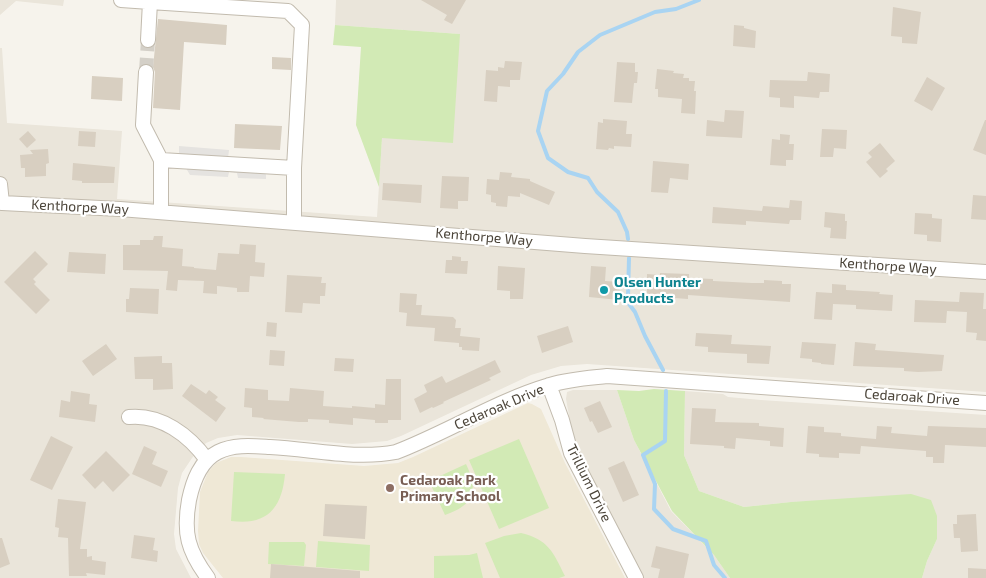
<!DOCTYPE html>
<style>
body{margin:0}
canvas{display:block;background:#f6f3ec}
</style>
<canvas width="986" height="578"></canvas>
<script>
const context = document.querySelector('canvas').getContext('2d');
context.lineJoin = 'round';
function fill(path, color) { context.fillStyle = color; context.fill(path, 'evenodd'); }
function strokePath(path, color, width, dash) { context.strokeStyle = color; context.lineWidth = width; context.lineCap = dash ? 'butt' : 'round'; context.setLineDash(dash || []); context.stroke(path); }
function drawText(font, color, halo, rows, align = 'center') {
  context.font = font + ' "Exo 2",sans-serif'; context.lineWidth = 4.5; context.setLineDash([]); context.textBaseline = 'middle'; context.strokeStyle = halo; context.fillStyle = color; for (const [text, x, y, turn = 0] of rows) {
    context.save(); context.translate(x, y); context.rotate((+turn || 0) * Math.PI / 180); context.textAlign = isNaN(turn) ? turn : align; if (halo) context.strokeText(text, 0, 0); context.fillText(text, 0, 0); context.restore();
  }
}
fill(new Path2D(`
 M0 0H64L63 6 16 1 0 15Z
 M336 0H986V392L587 364 561 366 531 375 401 436 387 441 352 444 237 435 218 438 206 443 192 458 182 473 178 488 174 534 176 549 191 578H0V48H2L7 123 122 131 117 199 377 217 382 138 460 34 335 25Z
 M573 390H617L634 440 671 511 714 555 730 578H641L576 454 566 399 567 392Z
 M685 391 723 394 728 397 761 400 986 415V578H922L927 561 937 539 820 501 791 502 744 507 699 491 684 455Z`), '#eae5da');
fill(new Path2D(`
 M528 403 532 404 541 409 565 463 625 578H223L203 553 199 544 198 531 200 492 208 472 216 463 231 457H241L364 466 398 463 413 457Z`), '#efe8d6');
fill(new Path2D(`
 M335 25 460 34 453 143 382 138 379 187 356 125 361 47 333 45Z
 M654 389 685 391 684 455 699 491 744 507 791 502 911 494 931 500 937 516V539L927 561 922 578H730L714 555 672 511 634 440 617 390 639 391Z
 M519 439 549 508 499 529 469 460Z
 M466 464C479 491 474 505 445 515L429 481Z
 M234 472 285 474C282 508 267 526 231 521Z
 M521 533C549 540 553 552 565 576L559 578H500L485 543 504 536Z
 M318 541 370 545 369 571 316 567Z
 M269 542H304L306 545 304 566 268 564Z
 M477 553 483 578H434V556L469 555Z`), '#d2eab5');
fill(new Path2D(`
 M179 146 229 150 228 158 259 161 266 175V179L238 178 237 173 229 172 228 177 190 175 179 156Z`), '#e5e3e0');
strokePath(new Path2D(`
 M628 239 627 232 618 212 597 192 588 178 568 172 548 158 538 131 547 91 563 74 578 52 600 35 655 12 676 9 699 0
 M629 258 628 296 629 304 635 312 645 336 663 370
 M666 391 665 441 643 455 655 484 654 509 673 529 706 541 714 565 725 578`), '#a9d4f2', 4);
fill(new Path2D(`
 M421 0H466L452 24 444 20 447 15Z
 M893 7 921 12 917 44 902 43V37L891 36Z
 M158 19 227 25 226 45 184 42 180 110 153 108 155 72 153 67Z
 M734 25 744 26V28L756 31 755 48 733 46Z
 M272 57 291 58V70L272 69Z
 M505 61 522 62 520 80H510V87L498 86 497 102 484 101 486 70 498 71V67L504 68Z
 M617 62 635 63V72H638L637 83H634L632 103 614 102Z
 M657 69 674 71 673 73 684 74 683 78H689V81H695L694 91H696L695 114 681 113 682 99 658 97V89H655Z
 M808 72 830 74 829 92H820L819 98 794 96V108L780 107V98L769 97 770 80 807 81Z
 M92 76 123 78 122 101 91 99Z
 M927 77 945 88 932 111 914 101Z
 M725 110 744 111 742 138 706 136 707 120 724 122Z
 M603 119 627 121 626 134H632L631 147 614 146V149L609 148 608 150 596 149 598 122 603 123Z
 M985 120H986V155L973 150Z
 M235 124 282 126 280 150 234 148Z
 M822 129 847 130 846 149 834 148 833 157H820Z
 M28 131 36 140 27 148 19 139Z
 M79 131 96 132 95 147 78 146Z
 M780 134 790 135 789 144H794L793 160H786V166L770 165 772 139 780 140Z
 M880 143 895 161 886 169 888 171 880 178 866 162 872 157 868 153Z
 M48 149 49 163 46 164V176L25 177V168H21L20 155 33 154 30 150Z
 M653 161 689 164 688 180 670 178 668 193 651 192Z
 M73 163 115 167 114 183H82V181L72 180Z
 M500 172 512 173 511 177 530 179V181L555 192 549 205 520 193V197L508 196 507 207 496 206V203L491 202V195L486 194 487 179 499 180Z
 M442 176 469 177 468 201H458V209L440 208Z
 M383 183 422 185 421 203 382 200Z
 M973 195 986 196V220L971 219Z
 M790 200 802 201 801 220H790L789 224 746 221V225L712 223 713 207 762 211 763 206 789 208Z
 M825 212 845 214V221H847L846 239 830 238 831 228 824 227Z
 M915 213 932 214V218L942 219 941 242 927 241V235L914 234Z
 M154 236H163L162 247 183 249 182 266 194 267V268L216 270 218 253 239 254 240 244 256 245 255 262 265 263 264 277 250 276 249 292H237V288L217 286V294L203 293 204 281 178 280 177 291 166 290 168 271 123 270V245H140V240H153Z
 M35 251 48 264 33 279 36 282 34 284 50 300 36 314 4 282Z
 M69 252 106 254 105 274 67 272Z
 M452 256 461 257V261H468L467 274 445 273 446 260H452Z
 M498 266 525 268 523 299H510V291L497 290Z
 M591 266 606 267 605 281 620 282 619 300 589 297Z
 M660 273 689 274V278L713 279V281L752 283H764V280L782 281V284H791L790 302 688 295V299L661 297 660 299H647V274L660 275Z
 M287 275 322 277 321 283H326L325 296H320V304L303 303 302 313 285 312Z
 M832 284 846 285V290L880 292 879 294 893 295 892 311 856 309V305L833 304 832 320 814 319 816 292 832 293Z
 M130 288 159 289 158 314 126 312V299H129Z
 M960 292 984 293 983 309H986V341L976 340 977 333 966 332 967 312 947 311 946 323 914 322 915 300 959 302Z
 M400 293 417 294 416 305H422L421 315 453 317 456 320 455 328H461L460 336 480 338 479 351 462 350V347H459V343L434 341 435 328 406 326 407 313 399 312Z
 M267 322 277 323 276 337 266 336Z
 M568 326 573 342 542 353 537 336Z
 M696 333 732 335 731 344 771 346 769 364 747 363V354L708 352V347L695 346Z
 M802 342 836 344 834 365 821 364V363L812 362V359L800 358Z
 M855 342 876 344 875 350 944 355 942 371 918 372 904 371V368L853 366Z
 M106 344 117 359 93 376 82 361Z
 M270 350 285 351 284 366 269 365Z
 M162 356V363H172L173 389 153 390V379H135L134 357Z
 M335 358 354 359 353 372 334 371Z
 M495 360 501 372 489 378 491 380 443 402 444 403 433 408 432 407 420 413 414 399 427 392 424 385 442 376 446 383Z
 M386 379H401V420H388V423H375V420L353 418V425L329 423V420L308 419V422H299L263 419 264 418 252 417V408L244 407 245 388 268 390V400L289 401 290 388 324 391 323 406 352 408V406L375 408V404L385 405Z
 M191 384 206 394 209 390 218 397 215 400 226 408 216 422 182 396Z
 M71 391 90 394 89 404 97 405 95 422 59 417 61 400 70 402Z
 M600 401 612 427 598 433 592 421 590 422 584 408Z
 M692 408 716 409 715 422 759 423V426L784 428 783 447 770 446V441L736 438 735 449 724 448V446L690 444Z
 M808 426 824 427V432L841 433V436L876 439 877 426 892 427 891 433 927 436 928 426 986 428V447L945 445 944 463H933V457H926V451L861 446 860 454 839 453V458L819 457V454L806 453Z
 M51 436 73 447 52 490 30 480Z
 M144 446 157 452 152 464 168 471 161 487 132 474Z
 M106 451 130 475 113 492 103 481 95 489 82 475Z
 M624 461 639 495 623 502 608 468Z
 M58 499 86 502 80 549H87V557L92 556V560L106 562 105 575 86 573 87 576H69L68 538 58 537 59 528 55 527Z
 M325 504 367 506 365 539 323 536Z
 M976 514 978 551 961 552 960 538H954L953 524H957V515Z
 M134 535 155 538 153 550 158 551 157 562 131 558Z
 M0 538H2L10 564 0 568Z
 M656 546 689 554 684 578H658L660 569 651 567Z
 M271 564 360 571V578H270Z
 M968 568 986 569V578H968Z`), '#d8cfc1');
strokePath(new Path2D(`
 M146 72 148 40`), '#d4d0c8', 14, [14, 7]);
const minor = new Path2D(`
 M121 0 150 2
 M148 40 150 2 288 11 302 25 294 168
 M146 72 143 125 161 160
 M0 184 2 203 120 209 585 246 986 272
 M161 212V160L294 168V222
 M549 385 562 420 571 453 636 578
 M129 417C161 414 189 435 207 460
 M208 578C188 551 183 533 189 500 193 481 200 461 218 452 234 444 253 446 270 447 312 449 355 460 396 452 448 432 496 401 550 385 569 379 588 378 607 376L986 403`);
strokePath(minor, '#c2bbae', 16);
strokePath(minor, '#fff', 14);
for (const [x, y, r, color] of [
 [604,290,5,"#0f9aa8"],
 [390,488,5,"#8d6e63"]
]) { const dot = new Path2D(); dot.arc(x, y, r, 0, 2 * Math.PI); context.fillStyle = color; context.fill(dot); strokePath(dot, '#fff', 2); }
drawText('14px', '#4b4439', '#fff', [
 ["Kenthorpe Way",80,207,3],
 ["Kenthorpe Way",484,237,5],
 ["Kenthorpe Way",888,266,4],
 ["Cedaroak Drive",912,397,4],
 ["Cedaroak Drive",499,407,-23],
 ["Trillium Drive",589,483,64]
]);
drawText('bold 14px', '#0d838f', '#fff', [
 ["Olsen Hunter",614,282],
 ["Products",614,298]
], 'left');
drawText('bold 14px', '#785e54', '#fff', [
 ["Cedaroak Park",400,480],
 ["Primary School",400,496]
], 'left');
</script>
